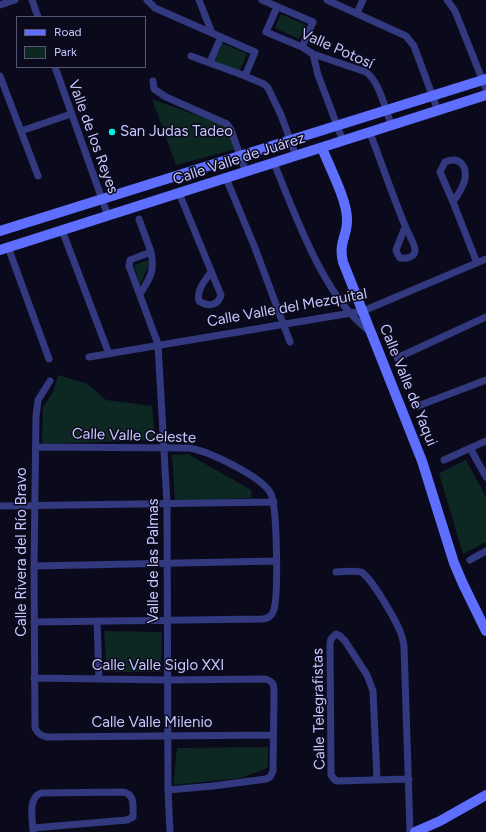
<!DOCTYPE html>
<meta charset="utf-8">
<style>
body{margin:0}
#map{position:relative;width:486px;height:832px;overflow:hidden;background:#0b0a1d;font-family:Figtree,sans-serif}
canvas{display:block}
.legend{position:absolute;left:16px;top:16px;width:130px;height:52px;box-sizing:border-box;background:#0b0a1d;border:1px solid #565677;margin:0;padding:5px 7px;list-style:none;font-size:12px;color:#c7c7ff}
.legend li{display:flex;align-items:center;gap:8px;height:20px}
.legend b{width:20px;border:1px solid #565677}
</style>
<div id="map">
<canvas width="486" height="832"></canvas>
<ul class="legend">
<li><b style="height:5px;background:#5e6eff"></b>Road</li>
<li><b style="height:11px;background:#0d2723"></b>Park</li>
</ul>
</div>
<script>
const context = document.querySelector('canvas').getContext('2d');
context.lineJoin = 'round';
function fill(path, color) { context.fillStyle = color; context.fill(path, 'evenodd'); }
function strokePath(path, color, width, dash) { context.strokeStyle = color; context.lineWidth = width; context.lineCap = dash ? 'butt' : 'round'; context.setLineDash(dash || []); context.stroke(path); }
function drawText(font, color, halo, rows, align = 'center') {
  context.font = font + ' Figtree,sans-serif'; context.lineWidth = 3; context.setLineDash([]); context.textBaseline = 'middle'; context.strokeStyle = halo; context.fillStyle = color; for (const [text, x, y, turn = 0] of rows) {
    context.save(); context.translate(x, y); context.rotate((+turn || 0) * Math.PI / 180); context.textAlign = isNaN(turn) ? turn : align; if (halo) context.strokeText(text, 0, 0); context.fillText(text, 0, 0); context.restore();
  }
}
fill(new Path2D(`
 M281 14 306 25 299 39 275 28Z
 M222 43 247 54 239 72 214 61Z
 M152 99 227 126 236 149 176 165Z
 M148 260 149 264 140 285 134 265Z
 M58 375 88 384 106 400 152 406 155 440 42 444 43 407 53 392Z
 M188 454 251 490 252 498 175 501 172 455Z
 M466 460 486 497V542L463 554 439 473Z
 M104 631 162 632 161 672H107Z
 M268 747V768L241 778 173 785 177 748Z`), '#0d2723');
strokePath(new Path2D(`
 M32 0 38 17
 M147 0 155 8 255 52 245 76
 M199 0 212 33
 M262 0 313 22 302 47
 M327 0 406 36 414 46 438 111
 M447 0 455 11 486 89
 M0 5 15 0
 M277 7 266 32 302 47 313 54 366 72C380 82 385 110 392 126
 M357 13 363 0
 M313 54 318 75 343 141
 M191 56 245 76 264 84 268 88 281 115 296 156
 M210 62 221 37
 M55 67 108 216
 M0 76 38 176
 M153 81 154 89 166 97 227 124 231 130 246 172
 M21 131 71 114
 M370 133C382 164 393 197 406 228 408 233 416 246 415 251 414 258 405 259 400 258L397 253 396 250 405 227
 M274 163C295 214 325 301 371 332
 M226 178 255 248 290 342
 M179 193 221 295C218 306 208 307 199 301 196 291 205 280 211 272
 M453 202C458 195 463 187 465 179 467 165 459 156 445 162L440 172 453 202 477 263
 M139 219 151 252
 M62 230 109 354
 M8 247 49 359
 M140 294C150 278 155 272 151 252L130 260 129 266 158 344 167 504 168 790 170 832
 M89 357 363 311 486 259
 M397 358 486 317
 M50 381 38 400 36 416 34 566 35 728C38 734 41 736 47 737L273 735
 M418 406 486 380
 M470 448 486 477
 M444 460 486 441
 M0 506 274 502
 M470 560 486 551
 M34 566 276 561
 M336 572C344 572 354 570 361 572 371 577 395 619 400 631 402 636 403 640 404 646L410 832
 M97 621 99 678
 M34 622 263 619C268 618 271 617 273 612 279 600 277 507 271 494 263 477 207 450 188 448L36 447
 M34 678 168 680 265 679C272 681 274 683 274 691L273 771 270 777 266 779 213 786 168 790
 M377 779 373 691 367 675 345 641 340 636 336 634 331 639 330 644 331 775 335 780 337 781 409 779
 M33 828 127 820 133 817C133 806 135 794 123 792L41 793C27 798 33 820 33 832`), '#32397f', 7);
strokePath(new Path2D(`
 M322 148C329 166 347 200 347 219 348 235 338 242 343 262L422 461 454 563 463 584 486 631
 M0 231 486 79
 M0 250 486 95
 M415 832 440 821 486 795`), '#5e6eff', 10);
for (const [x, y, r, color] of [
 [112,132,4,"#00f2eb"]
]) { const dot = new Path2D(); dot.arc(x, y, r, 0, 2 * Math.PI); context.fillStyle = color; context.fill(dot); strokePath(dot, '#0b0a1d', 1.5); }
drawText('15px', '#c7c7ff', '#0b0a1d', [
 ["Valle Potosí",337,49,24],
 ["Valle de los Reyes",93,137,70],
 ["Calle Valle de Juárez",239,159,-18],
 ["Calle Valle del Mezquital",287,308,-10],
 ["Calle Valle de Yaqui",408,385,68],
 ["Calle Valle Celeste",134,436,2],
 ["Calle Rivera del Río Bravo",22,552,-90],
 ["Valle de las Palmas",154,561,-90],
 ["Calle Valle Siglo XXI",158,666],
 ["Calle Telegrafistas",319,709,-91],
 ["Calle Valle Milenio",152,723]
]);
drawText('15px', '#c7c7ff', '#0b0a1d', [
 ["San Judas Tadeo",120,132]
], 'left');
</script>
